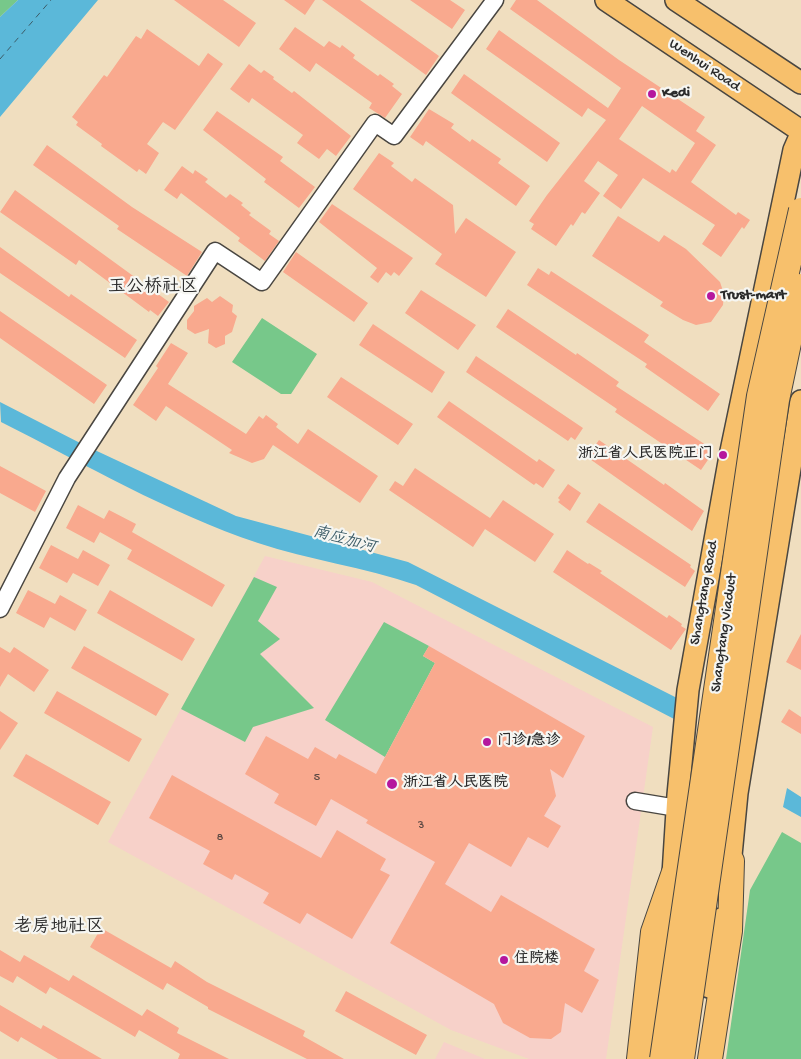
<!DOCTYPE html>
<meta charset="utf-8">
<style>
body{margin:0}
canvas{display:block;background:#f0debf}
</style>
<canvas width="801" height="1059"></canvas>
<script>
const context = document.querySelector('canvas').getContext('2d');
context.lineJoin = 'round';
function fill(path, color) { context.fillStyle = color; context.fill(path, 'evenodd'); }
function strokePath(path, color, width, dash) { context.strokeStyle = color; context.lineWidth = width; context.lineCap = dash ? 'butt' : 'round'; context.setLineDash(dash || []); context.stroke(path); }
function drawText(font, color, halo, rows, align = 'center') {
  context.font = font + ' "Gochi Hand","LXGW WenKai TC",sans-serif'; context.lineWidth = 4.5; context.setLineDash([]); context.textBaseline = 'middle'; context.strokeStyle = halo; context.fillStyle = color; for (const [text, x, y, turn = 0] of rows) {
    context.save(); context.translate(x, y); context.rotate((+turn || 0) * Math.PI / 180); context.textAlign = isNaN(turn) ? turn : align; if (halo) context.strokeText(text, 0, 0); context.fillText(text, 0, 0); context.restore();
  }
}
fill(new Path2D(`
 M265 556 372 582 653 727 606 1059H529L451 1030 108 842Z
 M444 1042 485 1059H435Z`), '#f7d1c9');
fill(new Path2D(`
 M0 0H18L0 17Z
 M262 318 317 354 291 394H281L232 362Z
 M254 577 277 587 258 621 280 639 260 654 314 708 253 727 245 742 181 709Z
 M384 622 429 646 423 656 435 663 385 757 325 720Z
 M782 832 801 843V1059H726L750 890Z`), '#77c88a');
fill(new Path2D(`
 M18 0H98L0 117V17Z
 M0 402 84 445 236 516 408 562 679 699 676 720 416 585C364 567 309 560 258 543 168 513 85 464 1 422Z
 M787 788 801 797V817L783 807Z`), '#5bb8d9');
strokePath(new Path2D(`
 M0 59 51 0`), '#3c5c68', 1, [6, 5]);
fill(new Path2D(`
 M174 0H223L256 23 239 47Z
 M284 0H315L305 15Z
 M322 0H360L439 56 426 75Z
 M410 0H450L465 10 452 29Z
 M516 0H537L619 60 705 117 696 131 716 145 691 182 736 215 738 212 750 220 744 229 742 227 721 257 702 244 715 225 643 178 621 209 603 196 618 175 598 161 584 181 600 193 585 214 582 212 573 226 571 224 556 246 531 229 534 224 529 221 547 195 606 120 588 108 582 117 486 49 499 30 608 108 621 88 510 9ZM642 106 695 143 676 172 672 169 670 173 619 139Z
 M295 27 324 47 329 41 340 48 342 45 355 55 353 58 378 76 380 74 394 84 392 86 402 94 385 118 369 108 372 103 316 63 310 72 279 49Z
 M147 29 199 66 208 53 223 64 175 130 163 122 147 144 159 153 146 174 139 169 137 172 101 146 102 144 76 125 78 122 72 117 104 75 107 77 136 36 141 39Z
 M249 64 261 73 264 70 274 77 273 79 292 93 294 91 351 136 336 156 327 149 319 159 297 143 303 135 252 98 249 103 230 89Z
 M464 74 560 143 547 162 451 93Z
 M429 109 454 124 451 128 470 142 472 139 501 159 498 163 530 186 516 206 426 141 423 146 410 137Z
 M217 111 283 157 280 161 315 187 299 208 264 182 266 179 203 130Z
 M47 145 132 207 202 252 187 276 117 229 119 226 33 165Z
 M379 153 394 163 391 166 412 182 415 178 453 205 455 234 466 218 516 252 486 297 435 264 442 254 353 189Z
 M182 166 193 174 195 170 208 179 205 182 226 198 230 194 243 203 241 205 251 213 249 215 271 231 269 234 279 241 265 261 238 241 240 238 181 193 177 199 164 190Z
 M15 190 169 302 158 316 150 310 149 312 79 260 76 265 0 212Z
 M332 204 413 258 399 276 394 272 391 276 386 272 378 283 370 277 377 268 319 222Z
 M618 216 659 242 664 235 686 249 720 282 724 294 723 305 711 322 696 325 683 320 660 306 663 302 592 256Z
 M0 247 69 297 71 294 137 340 125 358 0 273Z
 M296 252 368 303 354 322 283 272Z
 M538 268 549 275 551 271 649 335 644 342 720 394 708 411 645 367 647 364 527 285Z
 M421 290 476 325 458 350 405 313Z
 M220 296 233 305 232 312 237 316 232 332 225 336V344L216 348 208 343 209 329 195 334 187 329V320L194 311V306L207 298 212 302Z
 M508 309 576 355 577 353 619 382 616 386 709 447 707 450 712 454 701 470 615 412 617 409 496 327Z
 M0 311 107 385 94 404 0 338Z
 M373 324 445 372 432 393 359 345Z
 M171 343 188 353 168 384 246 434 259 416 263 419 266 415 278 424 276 427 298 444 308 429 378 476 360 503 273 445 264 459 252 463 229 453 232 450 166 406 156 421 133 405 158 368 156 366Z
 M476 356 583 428 575 440 571 437 568 441 466 372Z
 M341 377 413 424 398 445 327 397Z
 M449 401 537 462 539 459 555 470 543 488 536 483 534 485 437 417Z
 M599 440 664 485 665 483 704 511 692 531 587 457Z
 M0 466 46 491 35 512 0 493Z
 M415 468 490 518 503 500 554 534 535 562 485 529 473 547 389 490 395 481 403 486Z
 M568 484 581 493 570 511 558 502 560 500 558 498Z
 M599 503 691 565 690 567 695 571 685 587 586 522Z
 M78 505 104 519 109 510 136 524 132 532 225 585 212 607 127 559 132 550 100 532 94 543 66 528Z
 M51 545 78 559 83 550 110 565 98 586 73 573 67 583 39 568Z
 M567 550 588 564 589 563 602 571 600 573 667 618 669 615 682 624 681 626 686 629 671 650 553 572Z
 M28 590 55 604 60 595 87 610 75 631 50 617 44 628 16 613Z
 M110 590 195 639 182 661 97 613Z
 M801 634V670L786 662Z
 M84 646 169 694 156 716 71 668Z
 M429 646 585 736 563 778 550 769 556 796 544 816 561 826 548 848 528 837 511 867 469 843 445 884 491 912 501 895 595 949 584 971 599 980 582 1013 565 1003 561 1032 551 1039 530 1038 503 1023 494 1004 390 943 435 862 366 823 368 820 331 799 316 826 274 803 279 794 245 774 266 736 308 759 315 747 336 759 339 754 376 774 435 663 423 656Z
 M0 647 10 653 14 647 49 670 34 692 8 674 0 687Z
 M57 691 142 739 129 762 44 713Z
 M789 709 801 717V734L781 722Z
 M0 711 18 723 0 750Z
 M26 754 111 802 98 825 13 776Z
 M172 775 321 858 337 830 386 859 380 870 390 875 352 939 307 913 300 924 263 903 269 893 235 874 232 880 203 864 210 851 149 818Z
 M101 928 171 968 175 961 207 982 305 1031 303 1036 344 1059H307L208 1009V1007L167 983 163 990 90 947Z
 M0 950 20 962 24 955 69 981 73 975 142 1016 147 1009 179 1028 177 1033 229 1059H178L180 1054 139 1030 135 1037 50 987 46 994 17 976 13 983 0 976Z
 M346 991 427 1035 416 1055 335 1011Z
 M0 1005 41 1029 43 1025 102 1059H58L21 1037 18 1042 0 1031Z`), '#f9a98e');
const minor = new Path2D(`
 M0 609 67 478 215 251 262 282 375 123 394 136 495 0
 M635 801 677 808`);
const major = new Path2D(`
 M606 0 801 131
 M676 0 801 83
 M729 876 737 793 801 401
 M709 987 721 919
 M657 1015 670 922 678 795 688 690 730 456 794 150 801 134`);
const highway = new Path2D(`
 M639 1059 653 932 674 872
 M710 1059 730 931 732 861`);
strokePath(minor, '#494641', 19);
strokePath(major, '#494641', 24);
strokePath(highway, '#494641', 26);
strokePath(minor, '#fff', 16);
strokePath(major, '#f7c06c', 21);
strokePath(highway, '#f7c06c', 24);
const highwayBridge = new Path2D(`
 M662 1059 759 396 801 210
 M682 1059 777 400 801 286`);
strokePath(highwayBridge, '#494641', 26, []);
strokePath(highwayBridge, '#f7c06c', 24);
for (const [x, y, r, color] of [
 [652,94,5,"#b5179e"],
 [711,296,5,"#b5179e"],
 [723,455,5,"#b5179e"],
 [487,742,5,"#b5179e"],
 [392,784,6,"#b5179e"],
 [504,960,5,"#b5179e"]
]) { const dot = new Path2D(); dot.arc(x, y, r, 0, 2 * Math.PI); context.fillStyle = color; context.fill(dot); strokePath(dot, '#f6f6f2', 2); }
drawText('12px', '#5e4a44', null, [
 ["5",317,778],
 ["3",421,826],
 ["8",220,838]
]);
drawText('15px', '#2b2b2b', '#f6f6f2', [
 ["Wenhui Road",704,66,34],
 ["Shangtang Road",705,593,-80],
 ["Shangtang Viaduct",725,633,-82]
]);
drawText('bold 15px', '#2b2b2b', '#f6f6f2', [
 ["Kedi",662,94],
 ["Trust-mart",721,296],
 ["浙江省人民医院正门",713,455,"right"],
 ["门诊/急诊",497,742],
 ["浙江省人民医院",403,784],
 ["住院楼",514,960]
], 'left');
drawText('italic 16px', '#3c5c68', '#f6f6f2', [
 ["南应加河",344,541,15]
]);
drawText('18px', '#2b2b2b', '#f6f6f2', [
 ["玉公桥社区",153,288],
 ["老房地社区",59,928]
]);
</script>
